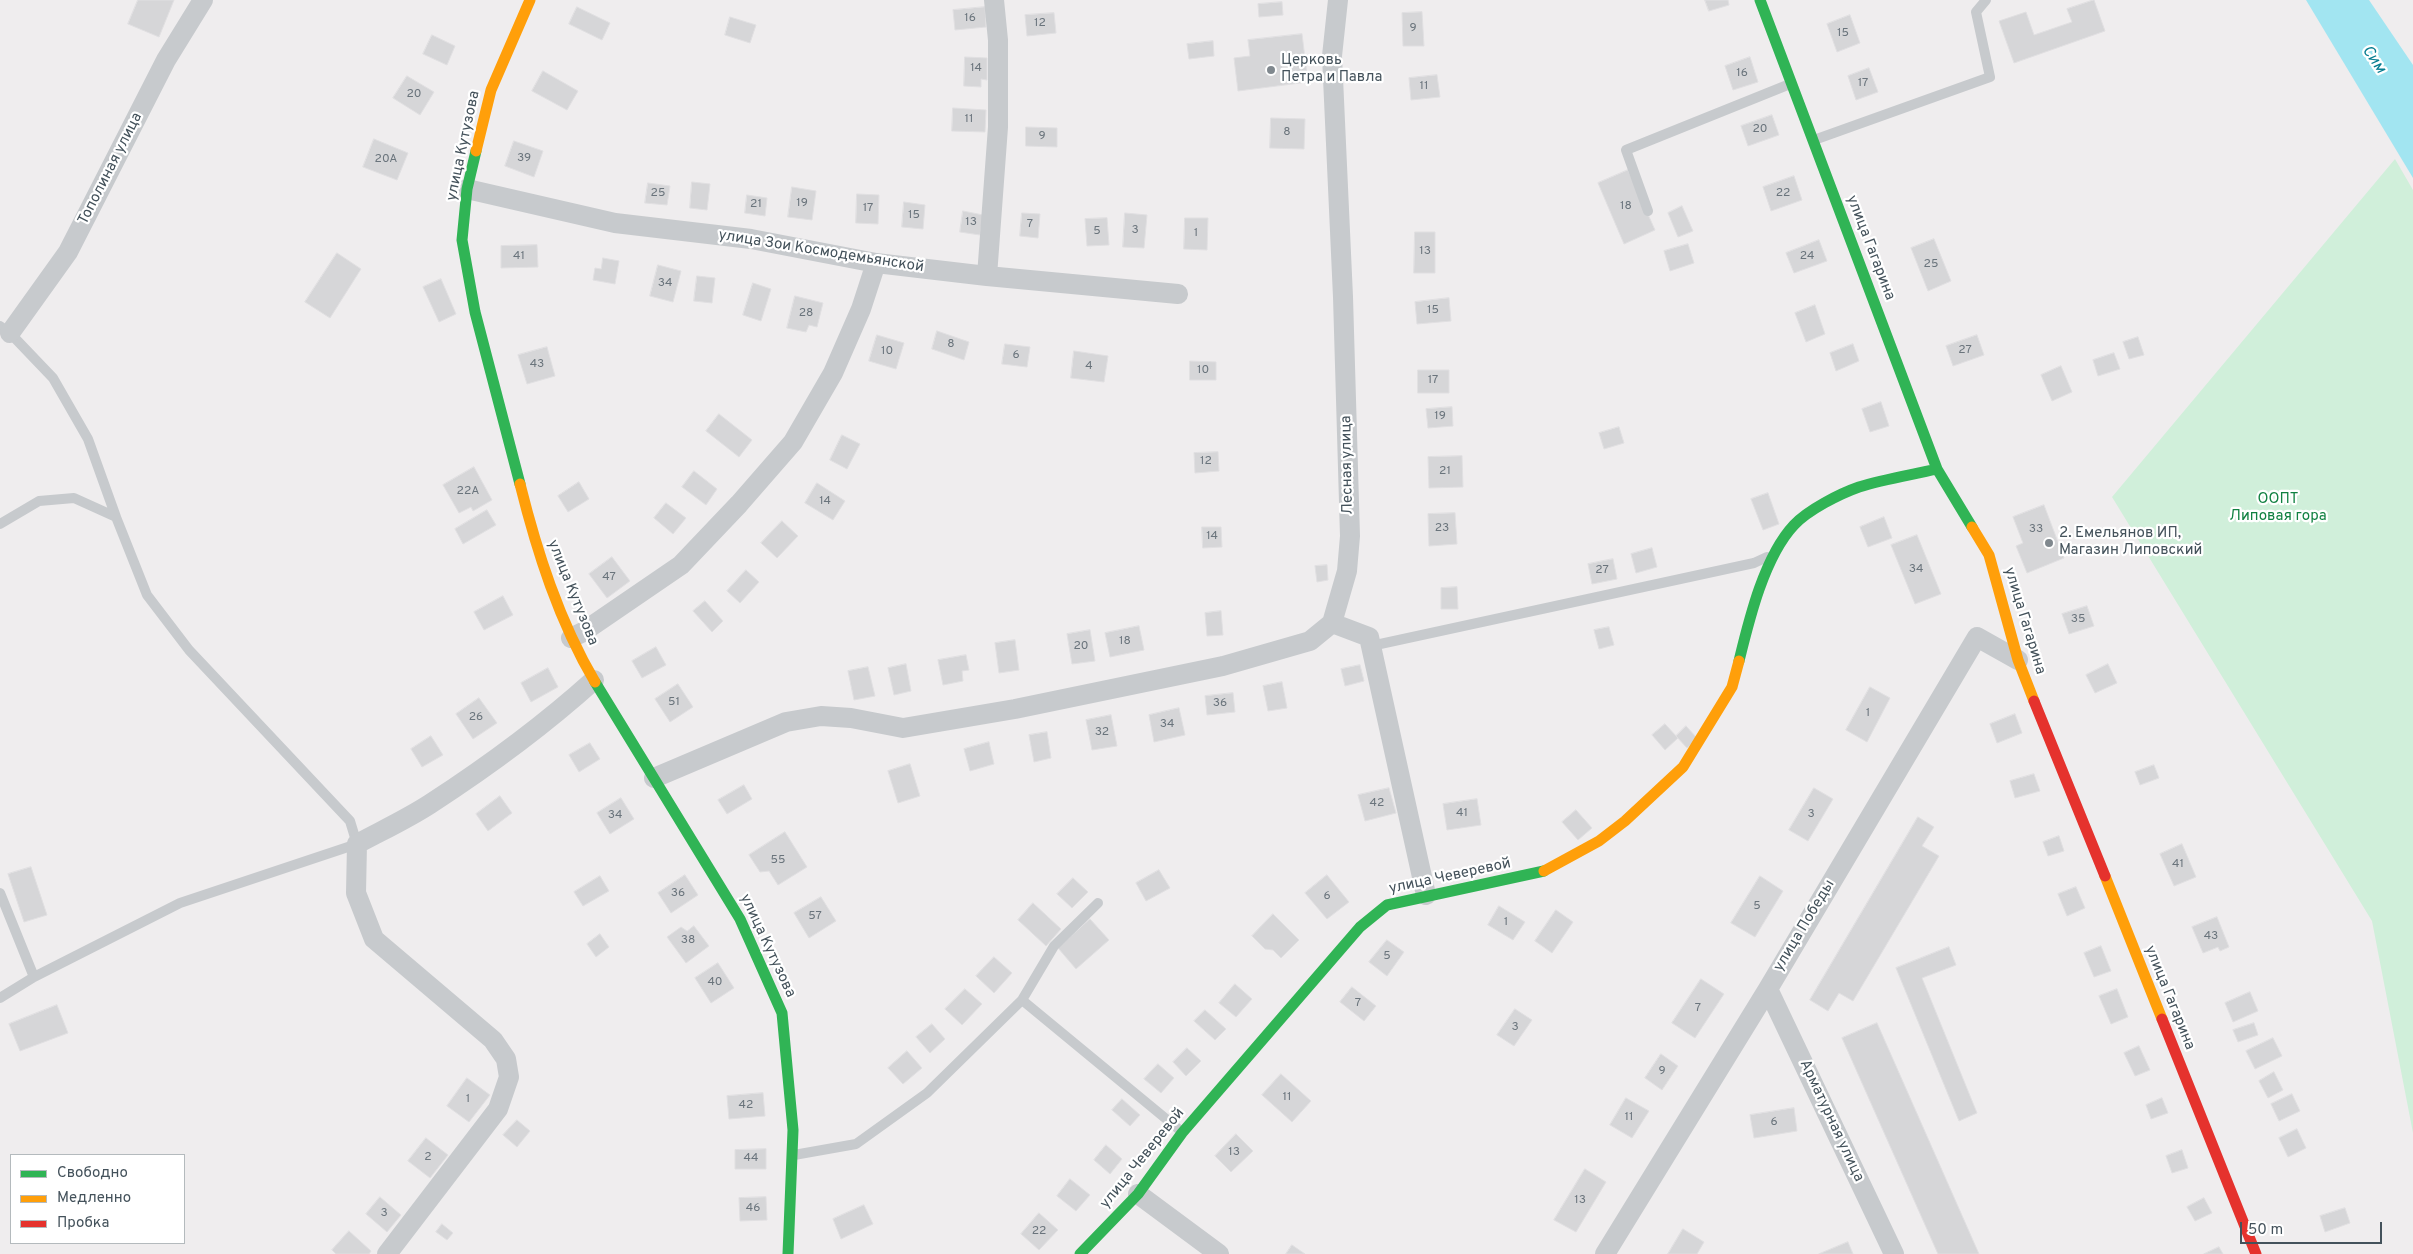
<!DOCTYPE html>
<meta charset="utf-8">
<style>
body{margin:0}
#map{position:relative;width:2413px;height:1254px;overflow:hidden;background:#efedee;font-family:Overpass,sans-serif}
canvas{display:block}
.legend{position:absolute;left:10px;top:1154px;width:175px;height:90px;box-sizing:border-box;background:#fff;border:1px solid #b4babd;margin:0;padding:6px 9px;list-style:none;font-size:15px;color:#44525b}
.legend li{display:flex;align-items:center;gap:10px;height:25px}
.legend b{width:25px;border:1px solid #b4babd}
.scale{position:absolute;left:2240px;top:1222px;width:142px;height:22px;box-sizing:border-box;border:2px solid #44525b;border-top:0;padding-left:6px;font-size:15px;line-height:18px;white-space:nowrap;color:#44525b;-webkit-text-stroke:4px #fff;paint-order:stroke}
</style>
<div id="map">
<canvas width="2413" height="1254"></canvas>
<ul class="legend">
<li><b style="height:6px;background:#30b455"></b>Свободно</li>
<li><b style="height:6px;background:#ff9f0a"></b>Медленно</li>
<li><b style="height:6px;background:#e5322d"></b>Пробка</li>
</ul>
<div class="scale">50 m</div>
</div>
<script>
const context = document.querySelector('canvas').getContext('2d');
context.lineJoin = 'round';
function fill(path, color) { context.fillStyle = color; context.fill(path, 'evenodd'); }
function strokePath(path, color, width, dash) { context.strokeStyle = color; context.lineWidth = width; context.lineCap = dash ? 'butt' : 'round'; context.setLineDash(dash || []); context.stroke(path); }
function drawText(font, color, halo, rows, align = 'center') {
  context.font = font + ' Overpass,sans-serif'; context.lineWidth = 4.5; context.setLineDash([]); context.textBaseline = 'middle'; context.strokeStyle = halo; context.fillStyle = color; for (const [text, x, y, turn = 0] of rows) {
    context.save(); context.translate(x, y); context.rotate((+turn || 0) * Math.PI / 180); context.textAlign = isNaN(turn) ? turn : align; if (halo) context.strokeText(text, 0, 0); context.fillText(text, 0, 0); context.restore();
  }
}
fill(new Path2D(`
 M2395 159 2413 190V1133L2372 921 2112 497Z`), '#d0efda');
fill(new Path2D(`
 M2306 0H2369L2413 65V178Z`), '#a2e5f1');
const building = new Path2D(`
 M138 0H174L159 37 128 24Z
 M1705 0H1728L1729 5 1709 11Z
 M2094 0 2105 31 2014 63 1999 21 2026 12 2034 35 2072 22 2067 9Z
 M1282 2 1283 15 1259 17 1258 4Z
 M577 7 610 23 602 40 569 24Z
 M985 7 986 27 955 30 953 10Z
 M1422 12 1424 46H1403L1402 13Z
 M1054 13 1056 33 1027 36 1025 15Z
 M1850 15 1860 43 1837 52 1827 24Z
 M730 17 756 25 750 43 725 35Z
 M1302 34 1308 82 1238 91 1234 58 1250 56 1248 40Z
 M432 35 455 46 447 65 423 54Z
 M1213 41 1214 56 1189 59 1187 44Z
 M965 57 987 58V80L981 79V87L964 86Z
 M1750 57 1758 82 1733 90 1725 66Z
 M1869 68 1878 92 1856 100 1848 76Z
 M543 71 578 91 567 110 532 91Z
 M1437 75 1440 97 1411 100 1409 78Z
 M407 76 434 92 420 115 393 98Z
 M953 108 986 110 985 132 952 131Z
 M1772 115 1779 135 1748 146 1741 126Z
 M1271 118 1305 119 1304 149 1270 148Z
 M1026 127 1057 128V147L1026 146Z
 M374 139 408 153 397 180 363 167Z
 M514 141 543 151 534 177 505 166Z
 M1628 170 1655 230 1624 244 1598 183Z
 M1794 176 1802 200 1771 211 1763 187Z
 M692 182 710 184 707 210 690 208Z
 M648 183 670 186 667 205 645 203Z
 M792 187 816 191 812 220 788 217Z
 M857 194 879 195 878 224 856 223Z
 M747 195 767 198 765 216 745 213Z
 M904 202 925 205 923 229 902 227Z
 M1682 206 1693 231 1678 237 1668 213Z
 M963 211 983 215 980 235 960 232Z
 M1022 213 1040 214 1038 238 1020 236Z
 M1125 213 1147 215 1144 248 1123 247Z
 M1107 218 1109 245 1087 246 1085 219Z
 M1185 218H1208L1207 250 1184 249Z
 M1415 232H1435V273H1414Z
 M1934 239 1951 281 1928 291 1911 248Z
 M1819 240 1827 261 1794 273 1786 253Z
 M1688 244 1694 263 1670 271 1664 251Z
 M537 245 538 267 501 268V246Z
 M337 253 361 269 330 318 305 302Z
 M603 258 619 261 615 284 593 280 595 268 601 269Z
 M658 265 681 271 673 302 650 296Z
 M697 276 715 278 712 303 694 301Z
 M441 279 456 314 439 322 423 287Z
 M753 283 771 289 761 321 743 315Z
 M795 296 823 303 817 327 809 325 806 332 787 328Z
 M1449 298 1451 321 1417 324 1415 302Z
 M1815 305 1825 334 1806 342 1795 313Z
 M937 331 969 342 964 360 932 349Z
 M877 335 904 343 896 369 869 361Z
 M1977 335 1984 355 1953 366 1946 346Z
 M2138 337 2144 355 2129 359 2123 342Z
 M1005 344 1030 347 1027 367 1002 364Z
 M1853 344 1859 361 1836 371 1830 353Z
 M547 347 555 376 527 384 518 355Z
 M1074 351 1108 356 1104 382 1071 378Z
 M2114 353 2120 369 2098 376 2093 360Z
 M1190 361 1216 362V380H1190Z
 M2061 366 2072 392 2052 401 2041 375Z
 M1418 370H1449V393H1418Z
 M1881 402 1889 426 1870 432 1862 409Z
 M1452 407 1453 426 1428 428 1426 409Z
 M719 414 752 440 739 457 706 431Z
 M1619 427 1624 443 1604 449 1599 433Z
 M842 435 860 444 847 469 830 460Z
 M1218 452 1219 471 1195 473 1194 453Z
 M1462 456 1463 487 1429 488 1428 457Z
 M474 467 492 500 473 511 471 507 459 513 443 485Z
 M694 471 717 489 706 505 682 487Z
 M579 482 589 499 568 512 558 496Z
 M817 483 845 501 833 520 805 503Z
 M1768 493 1779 524 1763 530 1751 499Z
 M666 503 686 518 673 534 654 518Z
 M2044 505 2064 558 2027 573 2016 546 2023 543 2013 517Z
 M487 510 496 525 463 544 455 529Z
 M1455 513 1457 544 1429 546 1428 514Z
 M1884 517 1892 538 1868 547 1860 527Z
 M782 521 798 536 777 558 761 543Z
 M1202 527H1221L1222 547 1203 548Z
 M1917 535 1941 594 1915 604 1891 545Z
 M1652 548 1657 567 1636 573 1631 554Z
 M612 557 630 581 607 598 589 574Z
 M1613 559 1617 579 1592 584 1588 564Z
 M1327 565 1328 580 1317 582 1315 566Z
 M746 570 759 582 740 603 727 591Z
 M1457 587 1458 609H1441V588Z
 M503 596 513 615 484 630 474 612Z
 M705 601 723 621 712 632 693 611Z
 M2087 606 2094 626 2069 634 2062 614Z
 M1221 611 1223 635 1207 636 1205 613Z
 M1139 626 1144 650 1110 657 1105 633Z
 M1609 627 1614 645 1599 649 1594 630Z
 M1090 630 1095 661 1072 664 1067 634Z
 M1015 640 1019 670 999 673 995 643Z
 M656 647 666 665 642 678 632 661Z
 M966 655 969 670 962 671 963 681 943 685 938 660Z
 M906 664 911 691 894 695 888 668Z
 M2108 664 2117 683 2095 693 2086 675Z
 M1360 665 1364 681 1345 686 1341 669Z
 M868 667 875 696 854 700 848 671Z
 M548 668 558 687 531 702 521 683Z
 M1282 682 1287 708 1268 711 1263 686Z
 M678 684 693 707 670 722 655 699Z
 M1870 687 1890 698 1867 742 1846 730Z
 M1233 693 1235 712 1207 715 1205 696Z
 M479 698 497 723 473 739 456 714Z
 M1179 708 1185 735 1154 742 1149 715Z
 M2015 714 2022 733 1997 743 1990 724Z
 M1111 715 1117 746 1092 750 1086 720Z
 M1665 724 1678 738 1665 750 1652 735Z
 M1686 726 1697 738 1687 748 1676 736Z
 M1047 732 1051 758 1034 762 1029 735Z
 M431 736 443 755 422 767 411 749Z
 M989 742 994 764 970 771 964 749Z
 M590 743 600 759 579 772 569 755Z
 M910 764 920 796 898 803 888 771Z
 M2154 765 2159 778 2140 785 2135 772Z
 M2034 774 2040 791 2015 798 2010 781Z
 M744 785 752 799 727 814 718 800Z
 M1389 788 1396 813 1365 821 1358 795Z
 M1814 788 1833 799 1808 841 1789 830Z
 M500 796 512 813 488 831 476 814Z
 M621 798 634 819 610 834 597 813Z
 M1477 799 1481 825 1447 830 1443 804Z
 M1576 810 1592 828 1578 840 1562 822Z
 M1918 817 1934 827 1922 846 1939 856 1853 1001 1839 993 1828 1011 1810 1000Z
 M785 832 807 867 778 885 769 871 760 872 749 855Z
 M2059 836 2064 851 2048 856 2043 842Z
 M2182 844 2196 877 2174 886 2160 854Z
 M31 867 47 915 24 922 8 874Z
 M1159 870 1170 888 1146 901 1136 883Z
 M685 875 698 895 671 913 658 893Z
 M1327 875 1349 902 1327 919 1305 893Z
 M600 876 609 891 583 906 574 892Z
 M1760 876 1783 891 1755 937 1731 923Z
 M1073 878 1088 892 1072 908 1057 894Z
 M2076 887 2085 908 2067 916 2058 894Z
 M821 897 836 921 809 938 794 913Z
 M1033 903 1061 929 1046 946 1018 920Z
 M1499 906 1525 922 1513 940 1488 925Z
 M1556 910 1573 922 1552 953 1535 941Z
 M1273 914 1299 940 1281 958 1273 950 1265 949 1252 936Z
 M2217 917 2229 947 2220 951 2218 947 2203 953 2192 927Z
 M1090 919 1109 940 1076 969 1058 948Z
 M694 926 709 946 686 963 667 937 681 927 687 931Z
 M600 934 609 947 596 957 587 944Z
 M1387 940 1404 952 1387 976 1369 962Z
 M2101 946 2111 971 2094 977 2084 953Z
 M1949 947 1956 965 1922 978 1977 1113 1959 1121 1896 968Z
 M994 957 1012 973 994 993 976 976Z
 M718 963 734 988 711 1003 695 978Z
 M1701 979 1724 994 1695 1038 1672 1023Z
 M1235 984 1252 999 1236 1017 1219 1003Z
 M1352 987 1376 1006 1364 1021 1340 1002Z
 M965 989 982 1004 962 1025 945 1009Z
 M2117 989 2128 1017 2111 1024 2099 996Z
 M2250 992 2258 1011 2233 1022 2225 1003Z
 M57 1005 68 1033 20 1051 9 1024Z
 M1515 1009 1532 1020 1514 1046 1497 1035Z
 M1205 1010 1226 1029 1215 1040 1194 1021Z
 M1877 1023 1979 1254H1938L1842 1038Z
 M2254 1023 2258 1035 2238 1042 2233 1030Z
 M932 1024 945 1039 930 1053 916 1037Z
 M2273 1038 2282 1056 2255 1069 2246 1051Z
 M2139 1046 2150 1070 2135 1076 2124 1053Z
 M1187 1048 1201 1061 1186 1076 1173 1062Z
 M907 1051 922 1068 903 1084 888 1068Z
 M1661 1054 1678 1066 1662 1090 1645 1078Z
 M1158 1064 1174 1078 1161 1093 1144 1079Z
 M2274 1072 2283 1090 2268 1098 2259 1081Z
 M1281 1074 1311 1101 1292 1122 1262 1095Z
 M467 1078 490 1095 469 1122 447 1106Z
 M763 1093 765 1116 729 1119 727 1096Z
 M2292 1094 2300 1111 2279 1121 2271 1104Z
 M1626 1098 1649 1111 1632 1138 1610 1125Z
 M2162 1098 2168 1113 2151 1119 2146 1105Z
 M1122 1099 1140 1115 1130 1126 1112 1110Z
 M1794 1108 1797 1131 1754 1138 1750 1115Z
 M517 1120 530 1131 517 1147 503 1135Z
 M2297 1129 2306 1148 2288 1157 2279 1138Z
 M1236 1134 1253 1151 1231 1172 1215 1156Z
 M426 1138 448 1155 430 1178 408 1161Z
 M1106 1145 1122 1159 1110 1174 1094 1160Z
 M766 1149V1169H735V1150Z
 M2182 1150 2188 1168 2172 1173 2166 1156Z
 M1585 1169 1606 1182 1576 1232 1554 1220Z
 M1070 1179 1090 1195 1076 1211 1057 1196Z
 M380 1197 401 1215 387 1232 366 1214Z
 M766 1197 767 1220 740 1221 739 1198Z
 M2204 1198 2212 1213 2195 1221 2187 1207Z
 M864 1205 873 1224 841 1239 833 1219Z
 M2345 1208 2350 1223 2325 1232 2320 1216Z
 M1039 1213 1058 1230 1039 1250 1021 1234Z
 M442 1224 453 1233 447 1240 436 1232Z
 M1683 1229 1704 1242 1697 1254H1668Z
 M349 1231 371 1251 369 1254H336L332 1250Z
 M1848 1242 1853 1254H1819Z
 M1292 1245 1305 1254H1286Z
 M2219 1247 2223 1254H2204Z`);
fill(building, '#d6d6d8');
strokePath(building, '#e0dfe1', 1);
strokePath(new Path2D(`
 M1814 140 1990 77 1976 12 1986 0
 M1648 211 1626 150 1790 84
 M0 326 10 333 53 378 88 439 116 517
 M0 524 39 501 74 498 116 517 147 595 189 650 350 821 357 844 180 903 34 977 0 998
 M1371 646 1754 563 1767 557
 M0 893 34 977
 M1022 1000 1182 1132
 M794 1155 856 1144 927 1093 1022 1000 1054 946 1098 903`), '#c7cacd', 10);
strokePath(new Path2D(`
 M1338 0 1332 56 1343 297 1350 536 1347 571 1332 623 1369 637 1426 895
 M467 189 615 223 751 239 876 263 987 276 1178 294
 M987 276 998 127V40L994 0
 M10 333 68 252 166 60 203 0
 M571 638 583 632 681 565 739 504 793 442 833 373 861 309 876 263
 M654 778 786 722 821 716 851 718 903 728 1015 709 1223 666 1310 641 1332 623
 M1768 989 1894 1254
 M1138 1194 1219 1254
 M387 1254 498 1109 509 1077 506 1059 493 1040 374 939 356 893 357 844C381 831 407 819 430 804 487 767 543 726 594 680
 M1605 1254 1768 989 1977 637 2018 660`), '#c7cacd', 20);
strokePath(new Path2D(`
 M1760 0 1937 469 1972 527
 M476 151 467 189 462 240 475 312 520 484
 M1739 661C1749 620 1764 557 1794 525 1808 510 1839 494 1859 487 1884 479 1911 475 1937 469
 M595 682 740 919 782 1013 793 1130 788 1254
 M1080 1254 1138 1194 1182 1133 1360 927 1387 905 1544 871`), '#30b455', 11);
strokePath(new Path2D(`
 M476 151 491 90 530 0
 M520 484C537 552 559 621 595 682
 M1972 527 1989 555 2018 660 2034 701
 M1544 871 1599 841 1625 821 1683 767 1732 687 1739 661
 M2105 876 2162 1019`), '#ff9f0a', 11);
strokePath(new Path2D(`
 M2034 701 2105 876
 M2162 1019 2256 1254`), '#e5322d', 11);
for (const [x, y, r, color] of [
 [1271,70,5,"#80888e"],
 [2049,543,5,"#80888e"]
]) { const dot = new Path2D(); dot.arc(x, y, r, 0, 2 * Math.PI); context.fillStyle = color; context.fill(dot); strokePath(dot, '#fff', 2); }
drawText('12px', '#6a747c', null, [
 ["16",970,19],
 ["12",1040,24],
 ["9",1413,29],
 ["15",1843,34],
 ["14",976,69],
 ["16",1742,74],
 ["17",1863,84],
 ["11",1424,87],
 ["20",414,95],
 ["11",969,120],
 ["20",1760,130],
 ["8",1287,133],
 ["9",1042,137],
 ["39",524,159],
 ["20А",386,160],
 ["25",658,194],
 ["22",1783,194],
 ["19",802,204],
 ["21",756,205],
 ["18",1626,207],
 ["17",868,209],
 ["15",914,216],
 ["13",971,223],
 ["7",1030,225],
 ["3",1135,231],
 ["5",1097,232],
 ["1",1196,234],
 ["13",1425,252],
 ["41",519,257],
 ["24",1807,257],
 ["25",1931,265],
 ["34",665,284],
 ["15",1433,311],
 ["28",806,314],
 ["8",951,345],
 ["27",1965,351],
 ["10",887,352],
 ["6",1016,356],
 ["43",537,365],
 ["4",1089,367],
 ["10",1203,371],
 ["17",1433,381],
 ["19",1440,417],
 ["12",1206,462],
 ["21",1445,472],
 ["22А",468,492],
 ["14",825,502],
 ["23",1442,529],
 ["33",2036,530],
 ["14",1212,537],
 ["34",1916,570],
 ["27",1602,571],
 ["47",609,578],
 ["35",2078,620],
 ["18",1125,642],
 ["20",1081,647],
 ["51",674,703],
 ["36",1220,704],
 ["1",1868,714],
 ["26",476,718],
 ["34",1167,725],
 ["32",1102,733],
 ["42",1377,804],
 ["41",1462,814],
 ["3",1811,815],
 ["34",615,816],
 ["55",778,861],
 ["41",2178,865],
 ["36",678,894],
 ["6",1327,897],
 ["5",1757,907],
 ["57",815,917],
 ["1",1506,923],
 ["43",2211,937],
 ["38",688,941],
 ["5",1387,957],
 ["40",715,983],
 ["7",1358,1004],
 ["7",1698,1009],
 ["3",1515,1028],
 ["9",1662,1072],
 ["11",1287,1098],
 ["1",468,1100],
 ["42",746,1106],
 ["11",1629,1118],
 ["6",1774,1123],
 ["13",1234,1153],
 ["2",428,1158],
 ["44",751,1159],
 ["13",1580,1201],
 ["46",753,1209],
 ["3",384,1214],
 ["22",1039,1232]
]);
drawText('15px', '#44525b', '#fff', [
 ["Церковь",1281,61],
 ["Петра и Павла",1281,78],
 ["2. Емельянов ИП,",2059,534],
 ["Магазин Липовский",2059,551]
], 'left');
drawText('15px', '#44525b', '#fff', [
 ["улица Кутузова",464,146,-78],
 ["Тополиная улица",111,169,-63],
 ["улица Гагарина",1870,248,69],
 ["улица Зои Космодемьянской",821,252,9],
 ["Лесная улица",1348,465,-91],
 ["улица Кутузова",572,593,68],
 ["улица Гагарина",2024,621,73],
 ["улица Чеверевой",1450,877,-12],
 ["улица Победы",1805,926,-59],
 ["улица Кутузова",767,946,65],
 ["улица Гагарина",2169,998,68],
 ["Арматурная улица",1831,1121,65],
 ["улица Чеверевой",1143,1159,-51]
]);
drawText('15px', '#108141', '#fff', [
 ["ООПТ",2278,500],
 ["Липовая гора",2278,517]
]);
drawText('italic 16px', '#057c90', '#fff', [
 ["Сим",2373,60,56]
]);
</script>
